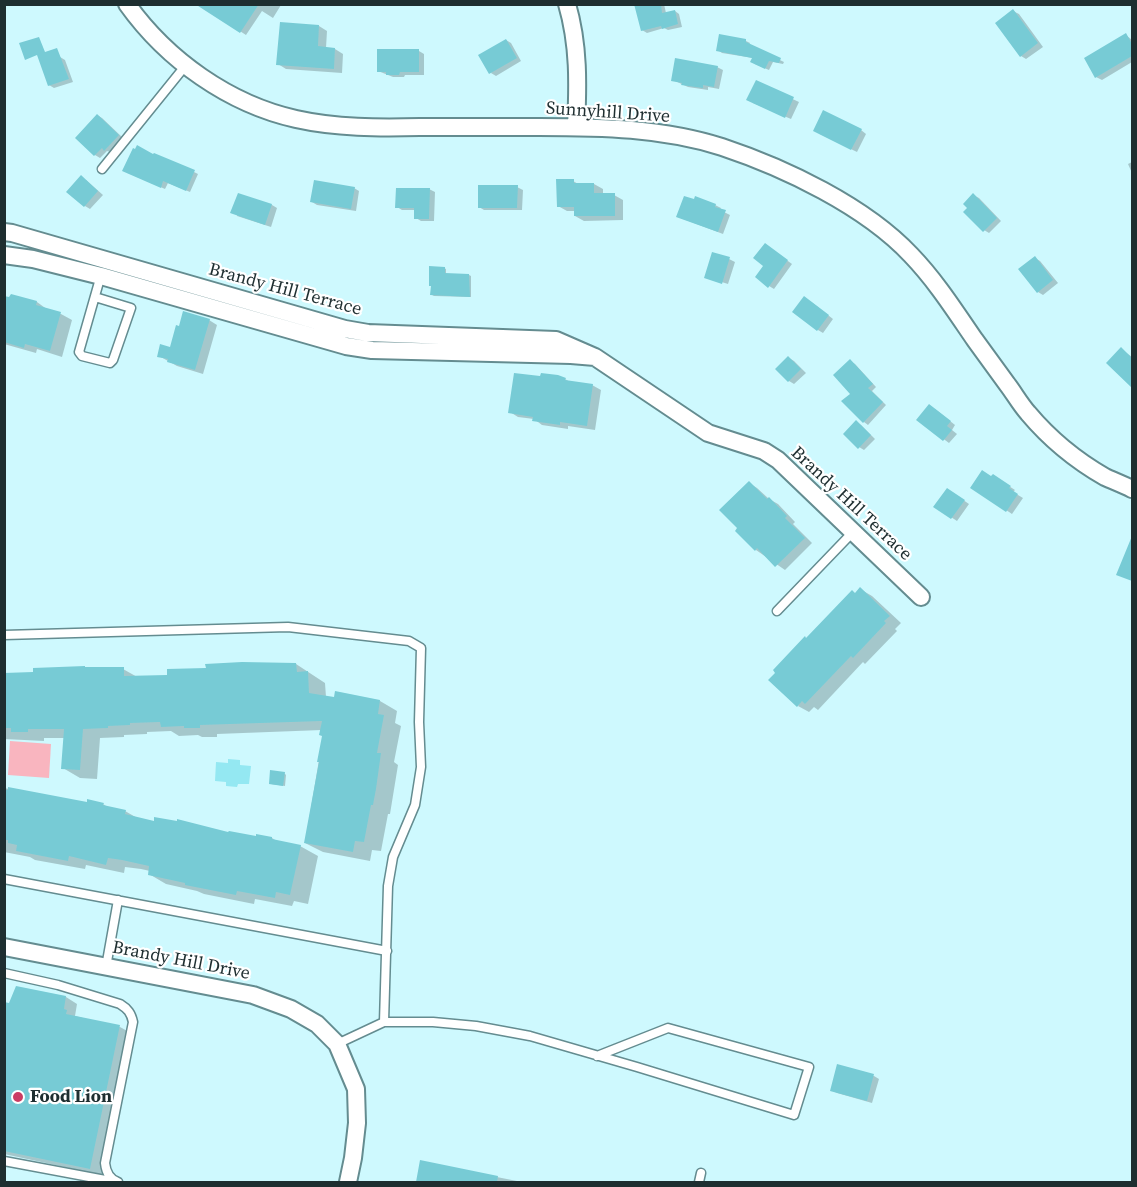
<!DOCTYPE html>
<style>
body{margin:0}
#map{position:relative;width:1137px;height:1187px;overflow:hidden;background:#cef9fe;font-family:"Source Serif 4",serif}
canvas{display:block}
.frame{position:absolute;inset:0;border:6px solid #1e2e30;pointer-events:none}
</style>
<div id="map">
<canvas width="1137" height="1187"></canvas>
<div class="frame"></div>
</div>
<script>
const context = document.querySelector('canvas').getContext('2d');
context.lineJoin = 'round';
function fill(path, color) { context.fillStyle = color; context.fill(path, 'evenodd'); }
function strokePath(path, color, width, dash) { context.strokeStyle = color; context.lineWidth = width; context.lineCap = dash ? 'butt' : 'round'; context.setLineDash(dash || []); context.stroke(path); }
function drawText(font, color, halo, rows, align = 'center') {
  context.font = font + ' "Source Serif 4",serif'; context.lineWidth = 4.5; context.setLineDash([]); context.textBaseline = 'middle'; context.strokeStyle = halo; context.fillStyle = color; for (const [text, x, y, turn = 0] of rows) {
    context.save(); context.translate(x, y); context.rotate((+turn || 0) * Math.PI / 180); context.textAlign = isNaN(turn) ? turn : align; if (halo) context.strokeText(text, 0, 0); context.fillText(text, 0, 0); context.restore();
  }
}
fill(new Path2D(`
 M10 741 51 744 49 778 8 775Z`), '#f9b5bf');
fill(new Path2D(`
 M228 759 240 760V765L251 766 249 784H238L237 787 226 786V782L215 781 216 762 228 763Z`), '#94e8f2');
fill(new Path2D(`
 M257 4 281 5 273 18 262 11 246 35 207 10Z
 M635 4H664L666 13 675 11 679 14 682 27 668 30 664 28 647 33 642 30Z
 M1013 11 1019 14 1043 47 1026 59 1021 56Z
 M319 26 327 31 326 48 335 49 343 54 342 73 286 69 278 64Z
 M1126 35 1132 40V62L1102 80 1096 77Z
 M506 40 511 43 521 61 496 76 491 73Z
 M746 41 750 43 749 45 784 62 783 64 773 62 769 70 755 64 753 58 722 53 718 50Z
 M419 51 424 54V75H405L404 77H393L378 71Z
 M60 57 65 60 73 82 54 88 49 85Z
 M717 67 723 70 719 89 708 87V90L688 87 673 80Z
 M756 82 799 102 791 119 753 103Z
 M97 115 102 118 123 138 110 152 107 151 100 158 95 155 77 138Z
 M861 130 866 134 857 152 820 134Z
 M1132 162V173L1128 164Z
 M194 172 198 174 190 192 168 183 165 189 128 173Z
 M86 180 103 195 90 209 85 206Z
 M573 181 580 185 594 184 603 189V195H614L623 200V220L584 221 575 216V211H567L558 206Z
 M517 187 523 190 522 210H484L479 207Z
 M354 188 359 191 356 211 317 205 312 202Z
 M429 189 435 192 434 221H421L416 218V210H402L397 207Z
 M239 195 272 205 277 208 271 227 237 216Z
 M973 195 979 198 1001 221 989 233 984 230Z
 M715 205 721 208 720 210 730 215 723 234 678 217Z
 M770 248 792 264 774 289 769 286 765 266Z
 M1035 258 1040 261 1058 283 1043 295 1038 292Z
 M729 259 735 262 728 284 709 278Z
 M444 268 446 269V275H469L471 276V297L434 296 432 295V286Z
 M12 295 37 302 48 310 61 314 72 320 62 357 37 349 36 353 4 344V297L10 299Z
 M810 301 833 319 823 333 818 330Z
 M209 320 217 325 203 374 177 366 159 356Z
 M1121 349 1132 357V385L1131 384Z
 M789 358 794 361 806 373 794 384 789 381Z
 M850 361 855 364 876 387 872 391 886 405 868 425 864 422 852 394Z
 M541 378 565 379 570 382 592 385 601 390 595 430 568 426V429L542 425 534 419 518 417 510 412Z
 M935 409 955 425 952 430 957 434 949 443 918 420Z
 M856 422 861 425 875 439 864 450 859 447Z
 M992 478 998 479 1015 490 1013 492 1023 498 1012 514 972 487Z
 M749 483 757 488 769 499 778 504 795 522 793 524 812 543 785 570 756 550 740 529Z
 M953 493 969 504 957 521 936 507Z
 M860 589 872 596 901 623 895 629 897 631 865 664 863 662 818 710 814 707 809 712 798 706 856 594Z
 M296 664 325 683 326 697 335 699 336 693 380 701 397 711 395 723 401 726 394 762 398 765 390 814H388L381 851 372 850 370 861 323 852 305 843 323 736 322 730 217 734V737H202L198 735 179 736 171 731 147 732V734L124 735V737L100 738 97 779 80 778 63 768 65 738H44V741L4 739V675L123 669 139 678Z
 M284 773 286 775 285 786 271 784Z
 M4 788 88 804H103L109 808 125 811 139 819 257 838H272L278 842 300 846 318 856 308 904 294 901 292 906 255 899 254 904 204 894 197 891 166 884 149 874 150 871 141 869 125 867 124 873 86 865 85 869 35 860 30 857 4 852Z
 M66 997 77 1004 75 1016 120 1027 131 1033 102 1175 4 1154V1004Z
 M838 1066 874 1076 879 1079 872 1103 837 1093 831 1090Z
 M421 1162 522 1182H417Z`), '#0003');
fill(new Path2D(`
 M195 4H259L240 33Z
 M634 4H661L662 13 675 10 678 24 662 29 661 26 641 31Z
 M1013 9 1038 43 1020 57 995 23Z
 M280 22 319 25 318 46 335 48 334 69 276 65Z
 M1126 33 1132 44V56L1095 78 1084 58Z
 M719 34 746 39V42L781 58 779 63 769 61 765 69 750 62 752 58 716 51Z
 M39 37 45 52 57 48 69 79 48 86 37 55 25 60 19 43Z
 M506 39 517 58 489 74 478 55Z
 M377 49H419V72H400L399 75H386V72H377Z
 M675 58 718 66 714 87 703 85V88L681 85 682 83 671 81Z
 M756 80 794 97 785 118 746 100Z
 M823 110 862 129 851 150 813 131Z
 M97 114 119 135 104 151 102 148 94 156 75 138Z
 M137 145 153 154 154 153 195 170 186 191 163 181 161 188 122 171 133 148 135 149Z
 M81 175 98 191 84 207 66 192Z
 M556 179H574V183H594V193H615V216H574V207H557Z
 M314 180 355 187 351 209 310 202Z
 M478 185H518L517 208H478Z
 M396 188H430L429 219H414V208H395Z
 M238 193 272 204 265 225 230 213Z
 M973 193 997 218 983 232 963 212 967 208 963 204Z
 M684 196 694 199 695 196 716 204 715 207 726 210 718 232 676 217Z
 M765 243 788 260 768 288 755 277 763 266 753 258Z
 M712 252 730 257 722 284 704 278Z
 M1035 256 1053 280 1037 293 1018 269Z
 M429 266 445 267V273L469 274 470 297 430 295 431 286H429Z
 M11 294 37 301 36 305 61 312 50 351 25 344 24 348 4 342V296L9 297Z
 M804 296 829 315 817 331 792 312Z
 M183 311 210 319 195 370 167 362 168 359 157 357 160 344 170 347 176 325 179 326Z
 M1121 347 1132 358V388L1106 363Z
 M788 356 801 369 788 382 775 369Z
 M850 359 873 384 868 388 883 402 863 423 841 401 850 394 833 375Z
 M514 373 540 376 541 373 558 375 566 378 565 380 593 384 587 426 560 422V425L532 421 533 417 508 413Z
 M929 404 951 421 947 426 952 430 943 441 916 420Z
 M856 420 871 435 858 449 843 434Z
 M982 470 991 476 993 474 1011 486 1009 488 1018 494 1006 512 970 488Z
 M749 481 767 499 769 497 787 516 785 518 805 538 775 567 757 548 755 551 735 531 737 528 719 510Z
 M947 488 965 500 951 519 933 507Z
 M1132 536V581L1116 575Z
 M860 587 890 616 884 621 886 623 853 658 851 656 805 704 802 701 797 707 768 680 775 673 773 670 805 636 806 638 852 590 855 593Z
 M242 662 296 663 297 672 308 671 309 693 334 697 335 691 380 700 378 714 384 715 377 753H381L376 789 373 805H371L364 842 355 841 353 852 304 843 319 762H317L322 736 319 735 322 721 200 725V728H184V726L161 727 160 722 130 723V725L108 726V728L83 729 80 770 61 769 64 729H28V732H11V728H4V673L33 672V668L85 666V667H124V676L167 675V669L206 668 205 664Z
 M270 770 285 772 283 786 269 784Z
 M8 787 87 802V799L104 803 103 805 126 810 125 814 154 821V817L177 821V819L228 832 229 831 256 836V834L272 837V839L301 845 290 895 276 892 275 898 237 891 236 895 185 885V883L148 875 149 866 122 860 108 858 106 865 69 856 68 861 16 851 17 845 8 843V840H4V789L8 790Z
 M16 986 66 996 64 1009 67 1010 66 1014 120 1025 90 1169 4 1151V1002L9 1003Z
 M837 1064 874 1074 867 1101 830 1091Z
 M420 1160 498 1176 497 1182H416Z`), '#77cbd5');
const lane = new Path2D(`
 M102 169 186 65
 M95 297 131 308 113 360 110 363 82 356 79 352 101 275
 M777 611 853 532
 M4 635 288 627 409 641 421 648 419 722 421 767 415 805 393 857 388 886 384 1022
 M4 879 387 951
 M106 967 118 900
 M4 973 58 985 120 1004C128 1009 131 1013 133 1022L105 1163C106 1172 109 1179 118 1182
 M337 1044 384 1022H433L476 1026 530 1036 637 1067 794 1115 809 1067 668 1028 597 1056
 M4 1161 116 1182
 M699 1182 701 1173`);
const street = new Path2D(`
 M127 4C167 60 229 104 296 119 336 128 379 128 420 127 460 127 499 127 539 127 600 127 663 128 722 147 785 168 865 206 911 255 936 281 955 311 975 340 986 355 996 369 1007 384 1014 393 1020 404 1028 413 1049 438 1077 461 1105 477 1114 481 1124 485 1132 489
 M567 4C579 45 578 85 576 127
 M4 232 12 233 345 329 368 333 556 340 595 357 571 355 372 350 346 346 101 276 33 259 4 255
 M595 357 708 433 764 451 778 460 921 597
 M4 947 253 995 291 1009 317 1024 337 1044 356 1089 357 1123 353 1158 348 1182`);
strokePath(lane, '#648c90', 11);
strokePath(street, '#648c90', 20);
strokePath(lane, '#fff', 8);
strokePath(street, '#fff', 16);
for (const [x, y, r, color] of [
 [18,1097,6,"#cb3c63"]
]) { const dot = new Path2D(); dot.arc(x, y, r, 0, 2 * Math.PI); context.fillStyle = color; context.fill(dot); strokePath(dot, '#fff', 2); }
drawText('18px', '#1e2e30', '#fff', [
 ["Sunnyhill Drive",608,113,4],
 ["Brandy Hill Terrace",285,290,15],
 ["Brandy Hill Terrace",851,504,43],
 ["Brandy Hill Drive",181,961,11]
]);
drawText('bold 18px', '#1e2e30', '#fff', [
 ["Food Lion",30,1097]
], 'left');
</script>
